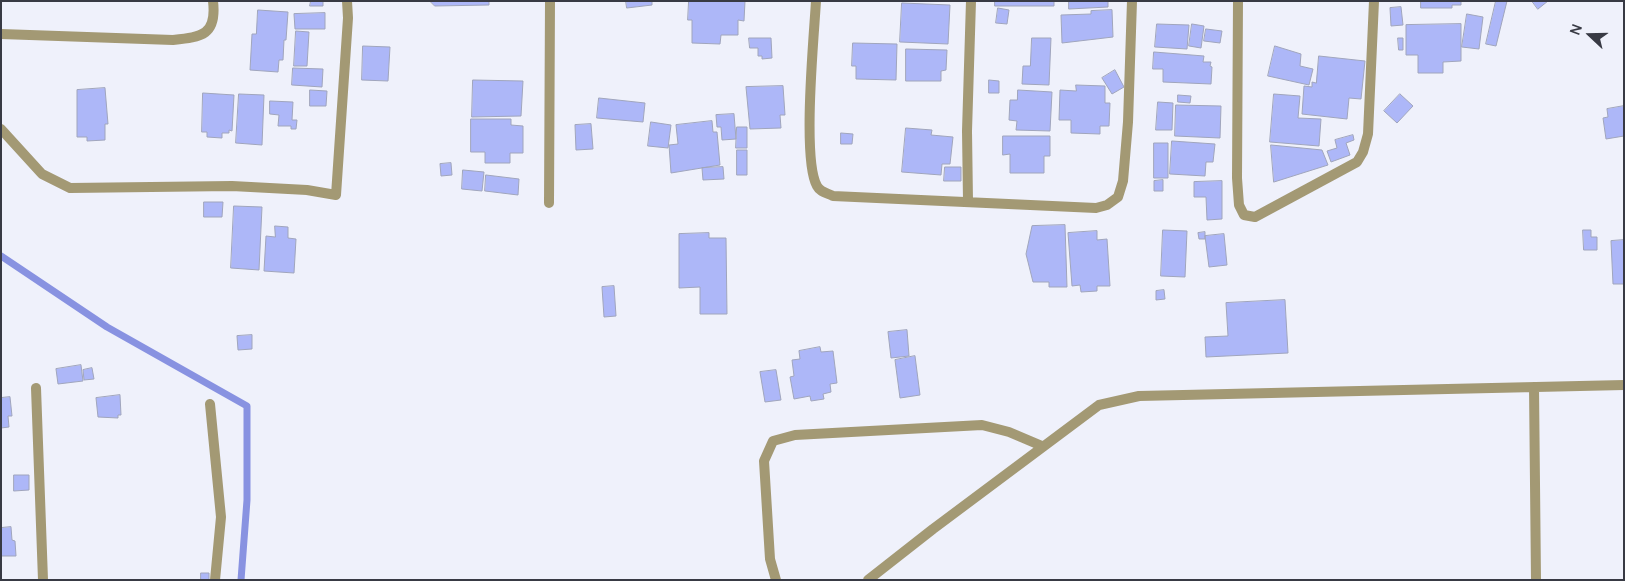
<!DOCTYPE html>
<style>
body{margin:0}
#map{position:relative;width:1625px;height:581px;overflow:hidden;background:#eff1fb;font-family:Manrope,sans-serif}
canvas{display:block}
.frame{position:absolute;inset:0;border:2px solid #383a44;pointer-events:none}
.north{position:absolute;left:1565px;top:10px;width:50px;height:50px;-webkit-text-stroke:4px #eff1fb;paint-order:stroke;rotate:291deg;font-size:14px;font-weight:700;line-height:20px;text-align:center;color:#383a44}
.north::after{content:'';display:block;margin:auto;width:18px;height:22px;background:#383a44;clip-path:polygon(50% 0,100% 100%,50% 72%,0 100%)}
</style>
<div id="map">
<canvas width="1625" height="581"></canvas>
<div class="frame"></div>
<div class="north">N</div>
</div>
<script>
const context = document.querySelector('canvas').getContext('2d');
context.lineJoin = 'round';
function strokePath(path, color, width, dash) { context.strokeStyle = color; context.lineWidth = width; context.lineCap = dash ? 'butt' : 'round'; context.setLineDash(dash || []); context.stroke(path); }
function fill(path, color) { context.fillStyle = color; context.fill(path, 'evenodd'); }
strokePath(new Path2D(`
 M1 256 107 327 247 406V500L241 580`), '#8892e1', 7);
const building = new Path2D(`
 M311 1H323V6H310Z
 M430 1H489V5L435 6Z
 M626 1H652V5L627 8Z
 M689 1H745L744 21 738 20V35H721L720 44 692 43V20H688Z
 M995 1H1054V6H995Z
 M1069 1H1108V7L1069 9Z
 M1421 1H1461V5H1452V8H1421Z
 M1496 1H1507L1496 46 1486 44Z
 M1532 1H1548L1538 9Z
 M902 3 950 5 948 44 900 42Z
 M1401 7 1403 25 1391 26 1390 8Z
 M998 8 1009 10 1007 24 996 23Z
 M258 10 288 12 286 40H284L283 60H279L278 72 250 70 252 34H256Z
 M1112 10 1113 37 1062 43 1061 15 1091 14V11Z
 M325 13V29H295L294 14Z
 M1467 14 1483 17 1479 49 1462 47Z
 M1157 24 1189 25 1187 49 1155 47Z
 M1192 24 1204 26 1201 48 1189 46Z
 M1461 24V61L1443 62V73H1418V55H1406V25Z
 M1206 29 1222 31 1220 43 1204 41Z
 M296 31 309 32 307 66H294Z
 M749 38H771L772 58 762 59V56H758V48H750Z
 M1032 38H1051L1049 85 1022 84 1023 66H1030Z
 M1398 38H1403V50H1399Z
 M853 43 897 44 896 80 856 79V66H852Z
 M363 46 390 47 388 81 362 80Z
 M1275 46 1301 54 1300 66 1313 69 1309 85 1268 76Z
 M906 49 947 50 946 70 941 71V81H906Z
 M1154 52 1204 56 1203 62H1211L1210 66 1212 67 1211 84 1163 82V69H1153Z
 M1319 56 1365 61 1361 99 1349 98 1347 119 1302 114 1304 86 1312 87V82L1316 83Z
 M293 68 323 69 322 87 292 85Z
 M1115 70 1124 87 1112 94 1102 78Z
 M473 80 523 81 521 116 472 117Z
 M989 80 999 81V93H989Z
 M1076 85 1105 86V103H1110L1109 126H1100V134L1071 133V120H1059L1060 90 1076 91Z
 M783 86 785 115H780L781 128 750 129 746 87Z
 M105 88 108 124H105V140L87 141V137H77V90Z
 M310 90 327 91 326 106H310Z
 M1018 90 1052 92 1050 131 1016 130 1017 121 1009 120 1010 100H1017Z
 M203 93 234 95 232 131 229 130V133H222V138L207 137V132H202Z
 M239 94 264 95 262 145 236 143Z
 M1274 94 1300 96 1298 118 1321 119 1319 146 1270 142Z
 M1400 94 1413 106 1397 123 1384 111Z
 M1178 95 1191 96 1190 103 1178 102Z
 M599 98 645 103 643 122 597 118Z
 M270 101 293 102 292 120H297L296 129H291V126H278L279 115 270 114Z
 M1158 102 1173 103 1172 130H1156Z
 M1176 105 1221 106 1220 138 1175 136Z
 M1624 106V136L1606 139 1603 118 1608 117 1607 109Z
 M734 114 736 139 722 140 721 127H717L716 115Z
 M471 119H511V125L523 126V153H510V163H485V152H471Z
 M712 121 713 132H717L720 165 671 173 669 145 678 144 676 125Z
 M651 122 671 125 668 148 648 146Z
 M591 124 593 149 576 150 575 125Z
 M737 127H747V148H736Z
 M906 128 932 130 931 135 953 137 950 164H942L941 175 902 172Z
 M841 133 853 134 852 144H841Z
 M1353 135 1354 140 1346 143 1350 155 1331 162 1327 151 1337 148 1335 140Z
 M1003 136H1050V156H1044V173H1010V154L1003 155Z
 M1172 141 1215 144 1213 162H1206L1205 176 1170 174Z
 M1154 143H1168V178H1154Z
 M1271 145 1322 150 1328 165 1274 182Z
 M737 150H747V175H737Z
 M451 163 452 175 441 176 440 164Z
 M723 167 724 179 703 180 702 168Z
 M945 167H961V181H944Z
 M463 170 484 172 482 191 462 189Z
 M486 175 519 179 518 195 485 191Z
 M1163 180V191H1154V181Z
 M1222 181V219L1207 220 1206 197H1194V182Z
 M204 202H223L222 217H204Z
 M234 206 262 207 259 270 231 268Z
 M1065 225 1067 287H1049V282H1033L1026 254 1032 226Z
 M275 226 288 227V238L296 239 294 273 264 271 266 236 275 237Z
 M1163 230 1187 231 1185 277 1161 276Z
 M1583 230H1591V237H1597V250H1584Z
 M1097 231V240L1107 239 1110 286H1097V291L1081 292 1080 285 1072 286 1068 233Z
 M1205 232V239H1199L1198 233Z
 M709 233V238H726L727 314H700V287L679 288V234Z
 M1224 234 1227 265 1209 267 1205 236Z
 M1624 240V284H1613L1611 241Z
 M614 286 616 316 604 317 602 287Z
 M1164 290 1165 299 1156 300V291Z
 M1285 300 1288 353 1206 357 1205 337 1228 336 1226 303Z
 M907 330 909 356 891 358 888 332Z
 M252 335V349L238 350 237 336Z
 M820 347 821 352 833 351 837 383 830 384 831 392 823 394 824 399 811 401 810 396 794 399 790 377 794 376 792 360 800 359 799 351Z
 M915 356 920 395 900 398 895 360Z
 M81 365 83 381 58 384 56 369Z
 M92 368 94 379 84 380 83 370Z
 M776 370 781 400 765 402 760 372Z
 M120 395 121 415H118V418L98 417 96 398Z
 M10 397 12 416H8L9 427 1 428V398Z
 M14 475H29V490L14 491Z
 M11 527 12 540 15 541 16 556H1V528Z
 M201 573H209V580H201Z`);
fill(building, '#adb7f8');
strokePath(building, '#a0a5bc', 1);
strokePath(new Path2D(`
 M816 1C814 36 802 160 817 186 820 192 827 193 833 196L1096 208 1107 205 1118 197 1123 181 1128 122 1132 1
 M1238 1 1237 178 1239 205 1244 215 1255 217 1357 162 1363 152 1368 134 1374 1
 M1 34 173 40C202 37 217 35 213 1
 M1 129 42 174 70 188 232 186 307 190 336 195 348 18 347 1
 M968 201 967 131 971 1
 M549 203 550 1
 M1534 387 1536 580
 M36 388 43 580
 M210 404 221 517 215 580
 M776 580 770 559 764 461 773 441 795 435 982 425 1009 432 1042 446
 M868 580 933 529 1099 405 1139 396 1624 385`), '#a39974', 10);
</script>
